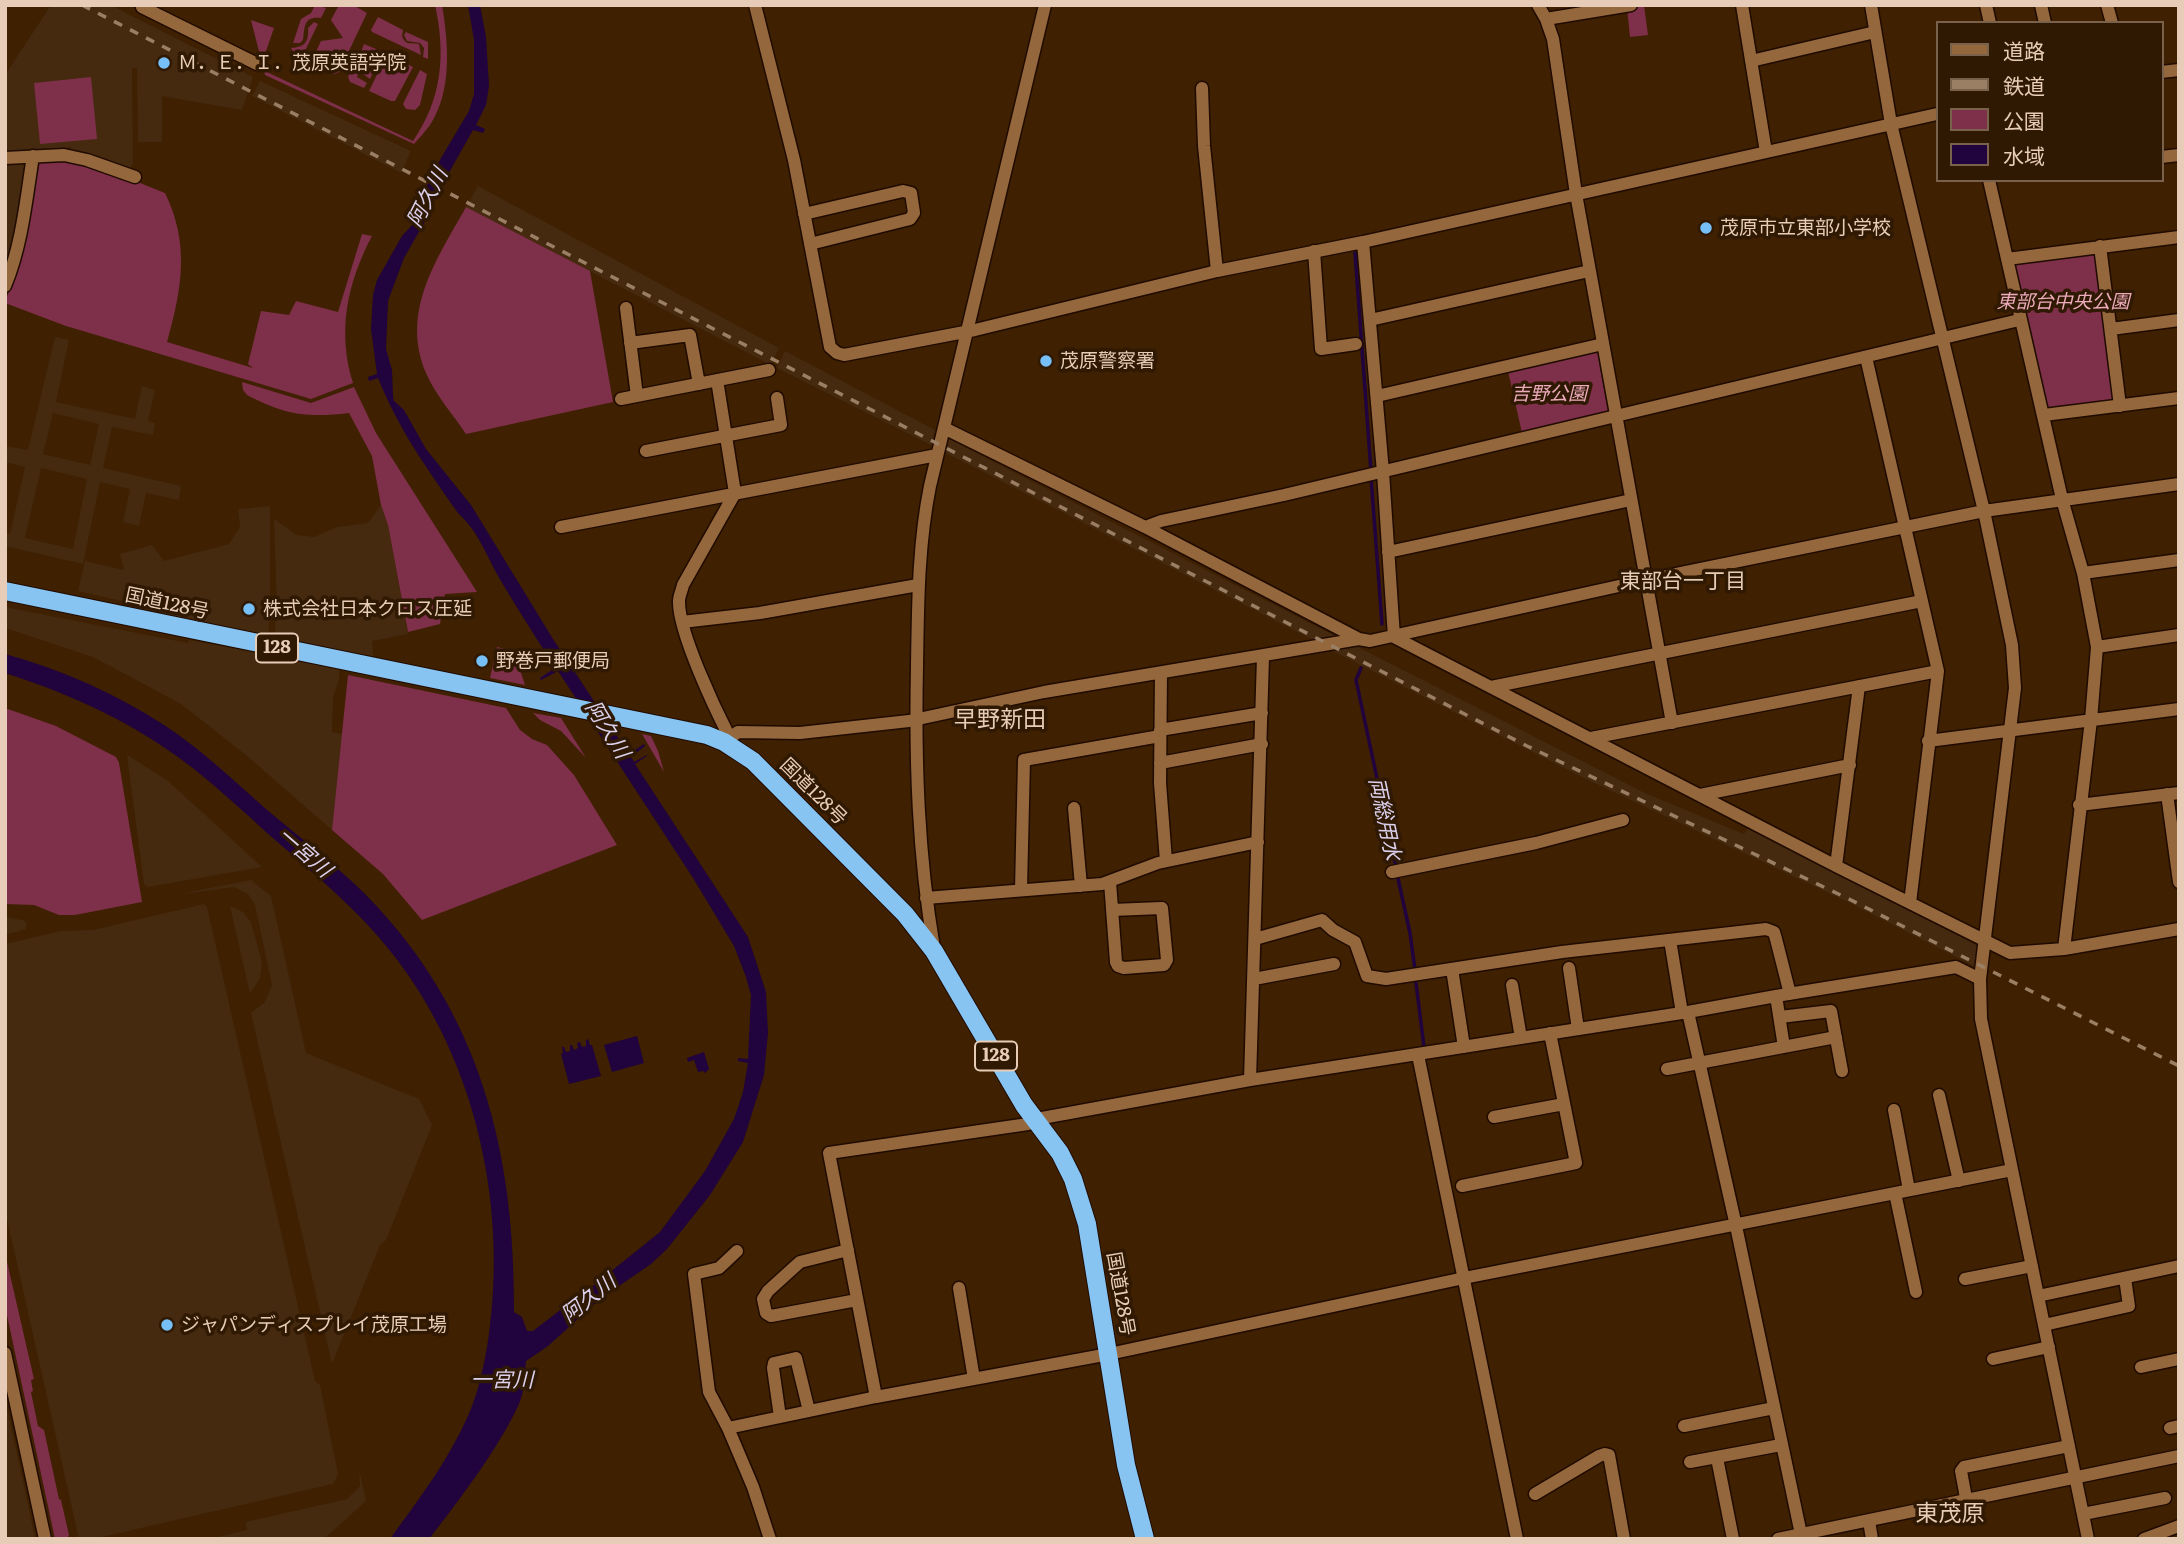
<!DOCTYPE html>
<meta charset="utf-8">
<style>
body{margin:0}
#map{position:relative;width:2184px;height:1544px;overflow:hidden;background:#3f2000;font-family:Literata,"Noto Sans JP",serif}
canvas{display:block}
.frame{position:absolute;inset:0;border:7px solid #e7cdb7;pointer-events:none}
.legend{position:absolute;left:1936px;top:21px;width:228px;height:161px;box-sizing:border-box;background:#301903;border:2px solid #79614b;margin:0;padding:9px 12px;list-style:none;font-size:21px;color:#e7cdb7}
.legend li{display:flex;align-items:center;gap:14px;height:35px}
.legend b{width:35px;border:2px solid #79614b}
</style>
<div id="map">
<canvas width="2184" height="1544"></canvas>
<div class="frame"></div>
<ul class="legend">
<li><b style="height:9px;background:#95673c"></b>道路</li>
<li><b style="height:9px;background:#9b7f64"></b>鉄道</li>
<li><b style="height:19px;background:#7e2f49"></b>公園</li>
<li><b style="height:19px;background:#21033d"></b>水域</li>
</ul>
</div>
<script>
const context = document.querySelector('canvas').getContext('2d');
context.lineJoin = 'round';
function fill(path, color) { context.fillStyle = color; context.fill(path, 'evenodd'); }
function strokePath(path, color, width, dash) { context.strokeStyle = color; context.lineWidth = width; context.lineCap = dash ? 'butt' : 'round'; context.setLineDash(dash || []); context.stroke(path); }
function drawText(font, color, halo, rows, align = 'center') {
  context.font = font + ' Literata,"Noto Sans JP",serif'; context.lineWidth = 7; context.setLineDash([]); context.textBaseline = 'middle'; context.strokeStyle = halo; context.fillStyle = color; for (const [text, x, y, turn = 0] of rows) {
    context.save(); context.translate(x, y); context.rotate((+turn || 0) * Math.PI / 180); context.textAlign = isNaN(turn) ? turn : align; if (halo) context.strokeText(text, 0, 0); context.fillText(text, 0, 0); context.restore();
  }
}
fill(new Path2D(`
 M51 5H110L253 77 242 110 162 96V142H138L137 68H132L133 164 129 169 72 153 71 147 22 153 21 151 5 153V75Z
 M260 81 411 151 401 173 252 96Z
 M20 161 26 167 14 240 5 271V162Z
 M478 186 779 348 771 365 466 207Z
 M55 337 69 340 56 402 135 419 142 386 155 390 148 421 155 423 153 435 112 427 103 468 181 486 179 500 146 493 139 526 123 522 130 489 100 482 83 564 5 546V534H10L25 467 5 462V446L28 450ZM53 413 99 424 90 465 43 454ZM41 468 87 479 73 549 25 538Z
 M785 351 935 430 931 445 777 368Z
 M949 439 1343 640 1319 643 946 453Z
 M381 505 388 525 408 634 372 641 373 657 274 638 277 609 274 519 297 535 314 537 337 527 368 523Z
 M270 506V610L268 637 136 610 135 604 78 591 85 561 124 570 120 554 152 545 164 561 229 544 240 527 238 509Z
 M5 607 188 643 189 640 339 669V679L333 697 332 732 342 734 332 830 247 756 181 704 93 657 5 628Z
 M1350 643 1647 794 1744 834 1749 826 1802 853 1978 946 1976 967 1848 902 1584 778 1327 648Z
 M127 755 167 780 262 867 148 887 144 884Z
 M251 880 271 896 306 1053 419 1099 432 1125 386 1240 380 1245 332 1364 251 1013 265 1002 272 985 255 905 248 894 234 887 174 895Z
 M204 904 207 907 315 1381 320 1385 338 1474 333 1484 93 1539H79L5 1210V944L61 931 93 930Z
 M230 906 243 912 251 922 262 962 260 978 250 994Z
 M5 917 22 920 26 922V929L5 935Z
 M5 1399 30 1514 35 1539H5Z
 M359 1469 366 1501 324 1539H209L247 1530 246 1522 347 1499 360 1486Z`), '#452a10');
fill(new Path2D(`
 M315 5 326 8 321 18C303 16 305 27 303 40L300 43H293L301 19 311 13Z
 M339 5H353L367 13 339 72 334 74 314 64 313 58 321 41 343 38 331 20Z
 M435 5H442C448 41 452 85 434 118 429 128 421 136 414 144L265 75 251 20 274 28 264 57 269 73 413 141C442 99 446 54 435 5Z
 M1644 5 1648 35 1630 37 1627 8Z
 M378 17 403 30 402 36C406 46 410 42 419 44L421 55 372 32 371 30Z
 M314 22 318 24 303 55 296 56 291 48C304 47 309 43 308 28Z
 M406 32 428 42V59L423 57 424 48 420 43 407 41 404 35Z
 M364 44 383 52 370 79 363 74 371 58 361 52Z
 M387 54 413 67 395 101H391L369 91Z
 M358 57 365 60 357 77 367 83 364 88 350 82 348 77Z
 M420 70 427 74 420 105 415 110 406 109 403 104Z
 M91 77 97 139 40 144 34 83Z
 M65 159 115 173 165 193C190 244 182 289 167 342L253 368 248 364 261 311 289 315 296 301 338 312 362 234 372 236C347 283 337 332 353 383L311 399 66 326 5 303 22 252 40 160Z
 M466 207 590 271 613 402 466 434C454 416 435 394 427 375 399 313 437 259 466 207Z
 M2097 250 2116 404 2047 411 2013 262Z
 M1597 351 1608 412 1522 433 1508 371Z
 M242 382 311 403 354 387 376 433 477 592 445 594 440 624 408 632 388 525 381 505 372 456 349 413C307 418 285 415 247 395L243 390Z
 M497 647 514 651 525 685 490 678Z
 M348 675 506 708 520 730 532 739 547 745 574 775 617 845 422 920 383 874 332 830Z
 M5 708 56 726 116 757 119 763 142 902 75 915H59L34 905 5 904Z
 M533 713 561 718 586 758 561 731 540 720Z
 M642 734 651 736 658 751 664 772Z
 M5 1253 34 1379 31 1380 33 1391 31 1392 38 1426 44 1430 59 1499 61 1500 69 1535 67 1539H55L49 1511 5 1306Z`), '#7e2f49');
fill(new Path2D(`
 M468 5H480L486 37 489 86 486 105 476 125 485 129 483 133 473 130 429 208 424 223 404 258 388 301 386 349 392 370 393 396 394 401 404 410 426 449 471 505 553 639 629 754 644 744 645 746 631 757 634 762 647 755V756L635 764 748 937 766 992 768 1033 764 1075 743 1142 710 1195 667 1249 651 1264 600 1299 548 1346 526 1361C524 1376 525 1390 519 1404 500 1446 458 1502 429 1539H390C419 1499 448 1461 468 1416 479 1391 485 1362 489 1334 507 1205 476 1062 395 957 358 909 312 872 266 832 243 811 219 789 194 769 138 725 74 695 5 673V654C62 670 115 693 164 725 201 749 233 780 266 809 299 837 335 864 366 895 481 1012 515 1153 514 1312L522 1317 527 1331H533L581 1294 584 1293 660 1232 705 1171 734 1119 743 1092 748 1063 738 1061V1058L748 1059 751 995 746 977 734 946 693 878 558 671 541 680 540 678 555 668C537 639 518 610 501 581 487 557 479 532 458 513 426 467 399 430 378 378L369 381 368 377 377 374 371 329 373 295 377 280 402 236 415 222 420 199 441 158 469 111 474 94V40Z
 M637 1036 644 1063 612 1072 604 1045Z
 M588 1039 590 1045H592L601 1076 569 1084 561 1054 563 1053 562 1047H564L566 1052 570 1051V1045H572L574 1050 578 1048 577 1043 580 1042 582 1047 586 1046V1040Z
 M704 1052 709 1069 705 1073 703 1071 698 1072 694 1060 688 1062 687 1058Z`), '#21033d');
strokePath(new Path2D(`
 M1355 253 1371 471
 M1371 477 1382 624
 M1361 668 1356 680 1396 867
 M1397 874 1410 933 1415 970
 M1416 983 1424 1047`), '#21033d', 3.5);
const minor = new Path2D(`
 M755 5 794 160 830 347 837 353 844 355 975 330 1217 271 1363 242 1937 114
 M1538 5 1546 19 1553 39 1576 194 1672 723
 M1742 5 1766 152
 M1871 5 1891 124 1984 511 2012 645 2015 688 1980 979 1981 1019 2088 1539
 M1986 5 1990 23
 M2041 5 2045 23
 M2107 5 2112 23
 M142 7 257 64
 M1546 19 1631 5
 M1751 61 1875 32
 M2161 72 2179 70
 M1202 88 1204 146 1217 271
 M2161 157 2179 155
 M5 158 64 155 87 160 135 177
 M1989 180 2062 499 2083 573 2097 647 2091 720 2064 949
 M804 214 903 191 911 193 914 213 910 219 810 244
 M1363 242 1383 472 1394 637
 M2100 246 2120 406
 M1314 251 1321 349 1356 344
 M2007 259 2179 237
 M5 286C22 245 26 200 33 156
 M626 308 637 396
 M1370 320 1589 271
 M2111 329 2179 320
 M630 343 690 335 699 384
 M1866 357 1938 671 1910 903
 M717 380 735 493 683 585C682 590 679 596 679 601 678 631 715 709 730 738
 M1377 396 1603 344
 M621 399 769 370
 M2044 415 2179 398
 M944 428 1145 527 1359 639 1370 641 1646 580 1984 511 2179 484
 M646 451 781 425 777 398
 M561 527 937 455
 M1145 527 1161 521 1284 495 2019 320
 M1388 552 1631 500
 M2083 573 2179 560
 M682 622 760 613 918 585
 M1394 637 1836 866 2010 953 2064 949 2179 929
 M2097 647 2179 635
 M1161 673 1160 783 1166 861
 M1491 687 1922 601
 M1160 730 1262 713
 M1591 738 1938 671
 M1928 741 2179 709
 M724 742 738 732 800 733 909 721 1044 692 1359 639
 M1160 763 1262 744
 M2167 794 2179 882
 M1700 795 1850 765
 M2079 805 2179 793
 M1074 808 1081 886
 M1836 866 1859 686
 M1392 872 1536 843 1623 820
 M1110 882 1116 962 1118 966 1124 968 1164 965 1167 960 1162 908 1112 910
 M1021 889 1024 760 1160 736
 M926 898 1102 884 1158 863 1258 842
 M1255 939 1322 920 1333 930 1355 942 1367 976 1386 979 1562 952 1766 929 1774 932 1776 939 1790 994
 M1670 940 1682 1013
 M934 948C918 854 915 762 917 666 918 605 918 546 930 486L1045 5
 M1569 968 1578 1029
 M1452 969 1464 1047
 M1254 979 1334 964
 M1512 985 1521 1038
 M1776 996 1784 1047
 M1688 1012 1736 1226 1802 1539
 M1780 1017 1831 1011 1842 1071
 M1418 1055 1517 1539
 M1667 1069 1836 1037
 M1250 1080 1263 657
 M1939 1095 1959 1181
 M1894 1110 1909 1190
 M1494 1117 1564 1104
 M1462 1186 1576 1163 1550 1033
 M1895 1193 1916 1292
 M848 1250 800 1262 768 1291 763 1299 766 1313 771 1316 857 1300
 M737 1251 719 1268 694 1274 709 1392 728 1428 753 1487 770 1539
 M1965 1279 2032 1266
 M959 1288 974 1379
 M2038 1296 2179 1266
 M2044 1325 2129 1306 2125 1278
 M5 1353 45 1539
 M1993 1359 2049 1347
 M2141 1367 2179 1359
 M876 1397 829 1153 1028 1124 1042 1118 1250 1080 1688 1012 1776 996 1956 967 1980 979
 M780 1417 773 1368 774 1363 796 1358 809 1411
 M1684 1426 1774 1408
 M728 1428 876 1397 1109 1354 1464 1278 2012 1170
 M2170 1428 2179 1426
 M1717 1458 1733 1539
 M1690 1462 1781 1445
 M1535 1494 1599 1456 1605 1454 1609 1455 1624 1539
 M1966 1498 1961 1471 1964 1467 2069 1446
 M2083 1514 2165 1498
 M1869 1521 1872 1539
 M1778 1539 2179 1456
 M2144 1539 2179 1526`);
const highway = new Path2D(`
 M5 591 707 735 724 742 753 761 905 914 934 951 1024 1105 1060 1153 1073 1179 1087 1224 1126 1465 1145 1539`);
strokePath(minor, '#200b00', 15);
strokePath(highway, '#200b00', 20);
strokePath(minor, '#95673c', 12);
strokePath(highway, '#87c4f2', 18);
strokePath(new Path2D(`
 M82 5 1527 746 1849 899 2179 1066`), '#9b7f64', 3.5, [9, 9]);
for (const [x, y, r, color] of [
 [164,63,7,"#76c0f7"],
 [1706,228,7,"#76c0f7"],
 [1046,361,7,"#76c0f7"],
 [249,609,7,"#76c0f7"],
 [482,661,7,"#76c0f7"],
 [167,1325,7,"#76c0f7"]
]) { const dot = new Path2D(); dot.arc(x, y, r, 0, 2 * Math.PI); context.fillStyle = color; context.fill(dot); strokePath(dot, '#301903', 2.5); }
for (const [x, y, w] of [
 [277,648,42],
 [996,1056,42]
]) { const box = new Path2D(); box.roundRect(x - w / 2, y - 14.5, w, 29, 5); context.fillStyle = '#301903'; context.fill(box); strokePath(box, '#e7cdb7', 2); }
drawText('bold 18px', '#e7cdb7', null, [
 ["128",277,648],
 ["128",996,1056]
]);
drawText('19px', '#e7cdb7', '#301903', [
 ["Ｍ．Ｅ．Ｉ．茂原英語学院",178,63],
 ["茂原市立東部小学校",1720,228],
 ["茂原警察署",1060,361],
 ["株式会社日本クロス圧延",263,609],
 ["野巻戸郵便局",496,661],
 ["ジャパンディスプレイ茂原工場",181,1325]
], 'left');
drawText('italic 19px', '#ecabbb', '#301903', [
 ["東部台中央公園",2063,302],
 ["吉野公園",1549,394]
]);
drawText('19px', '#e7cdb7', '#301903', [
 ["国道128号",167,604,12],
 ["国道128号",813,792,45],
 ["国道128号",1120,1294,80]
]);
drawText('italic 21px', '#dbd1ed', '#301903', [
 ["阿久川",428,198,-63],
 ["阿久川",607,730,58],
 ["両総用水",1384,819,78],
 ["一宮川",304,853,41],
 ["阿久川",589,1299,-39],
 ["一宮川",502,1381]
]);
drawText('21px', '#e7cdb7', '#301903', [
 ["東部台一丁目",1683,582]
]);
drawText('23px', '#e7cdb7', '#301903', [
 ["早野新田",1000,720],
 ["東茂原",1950,1514]
]);
</script>
